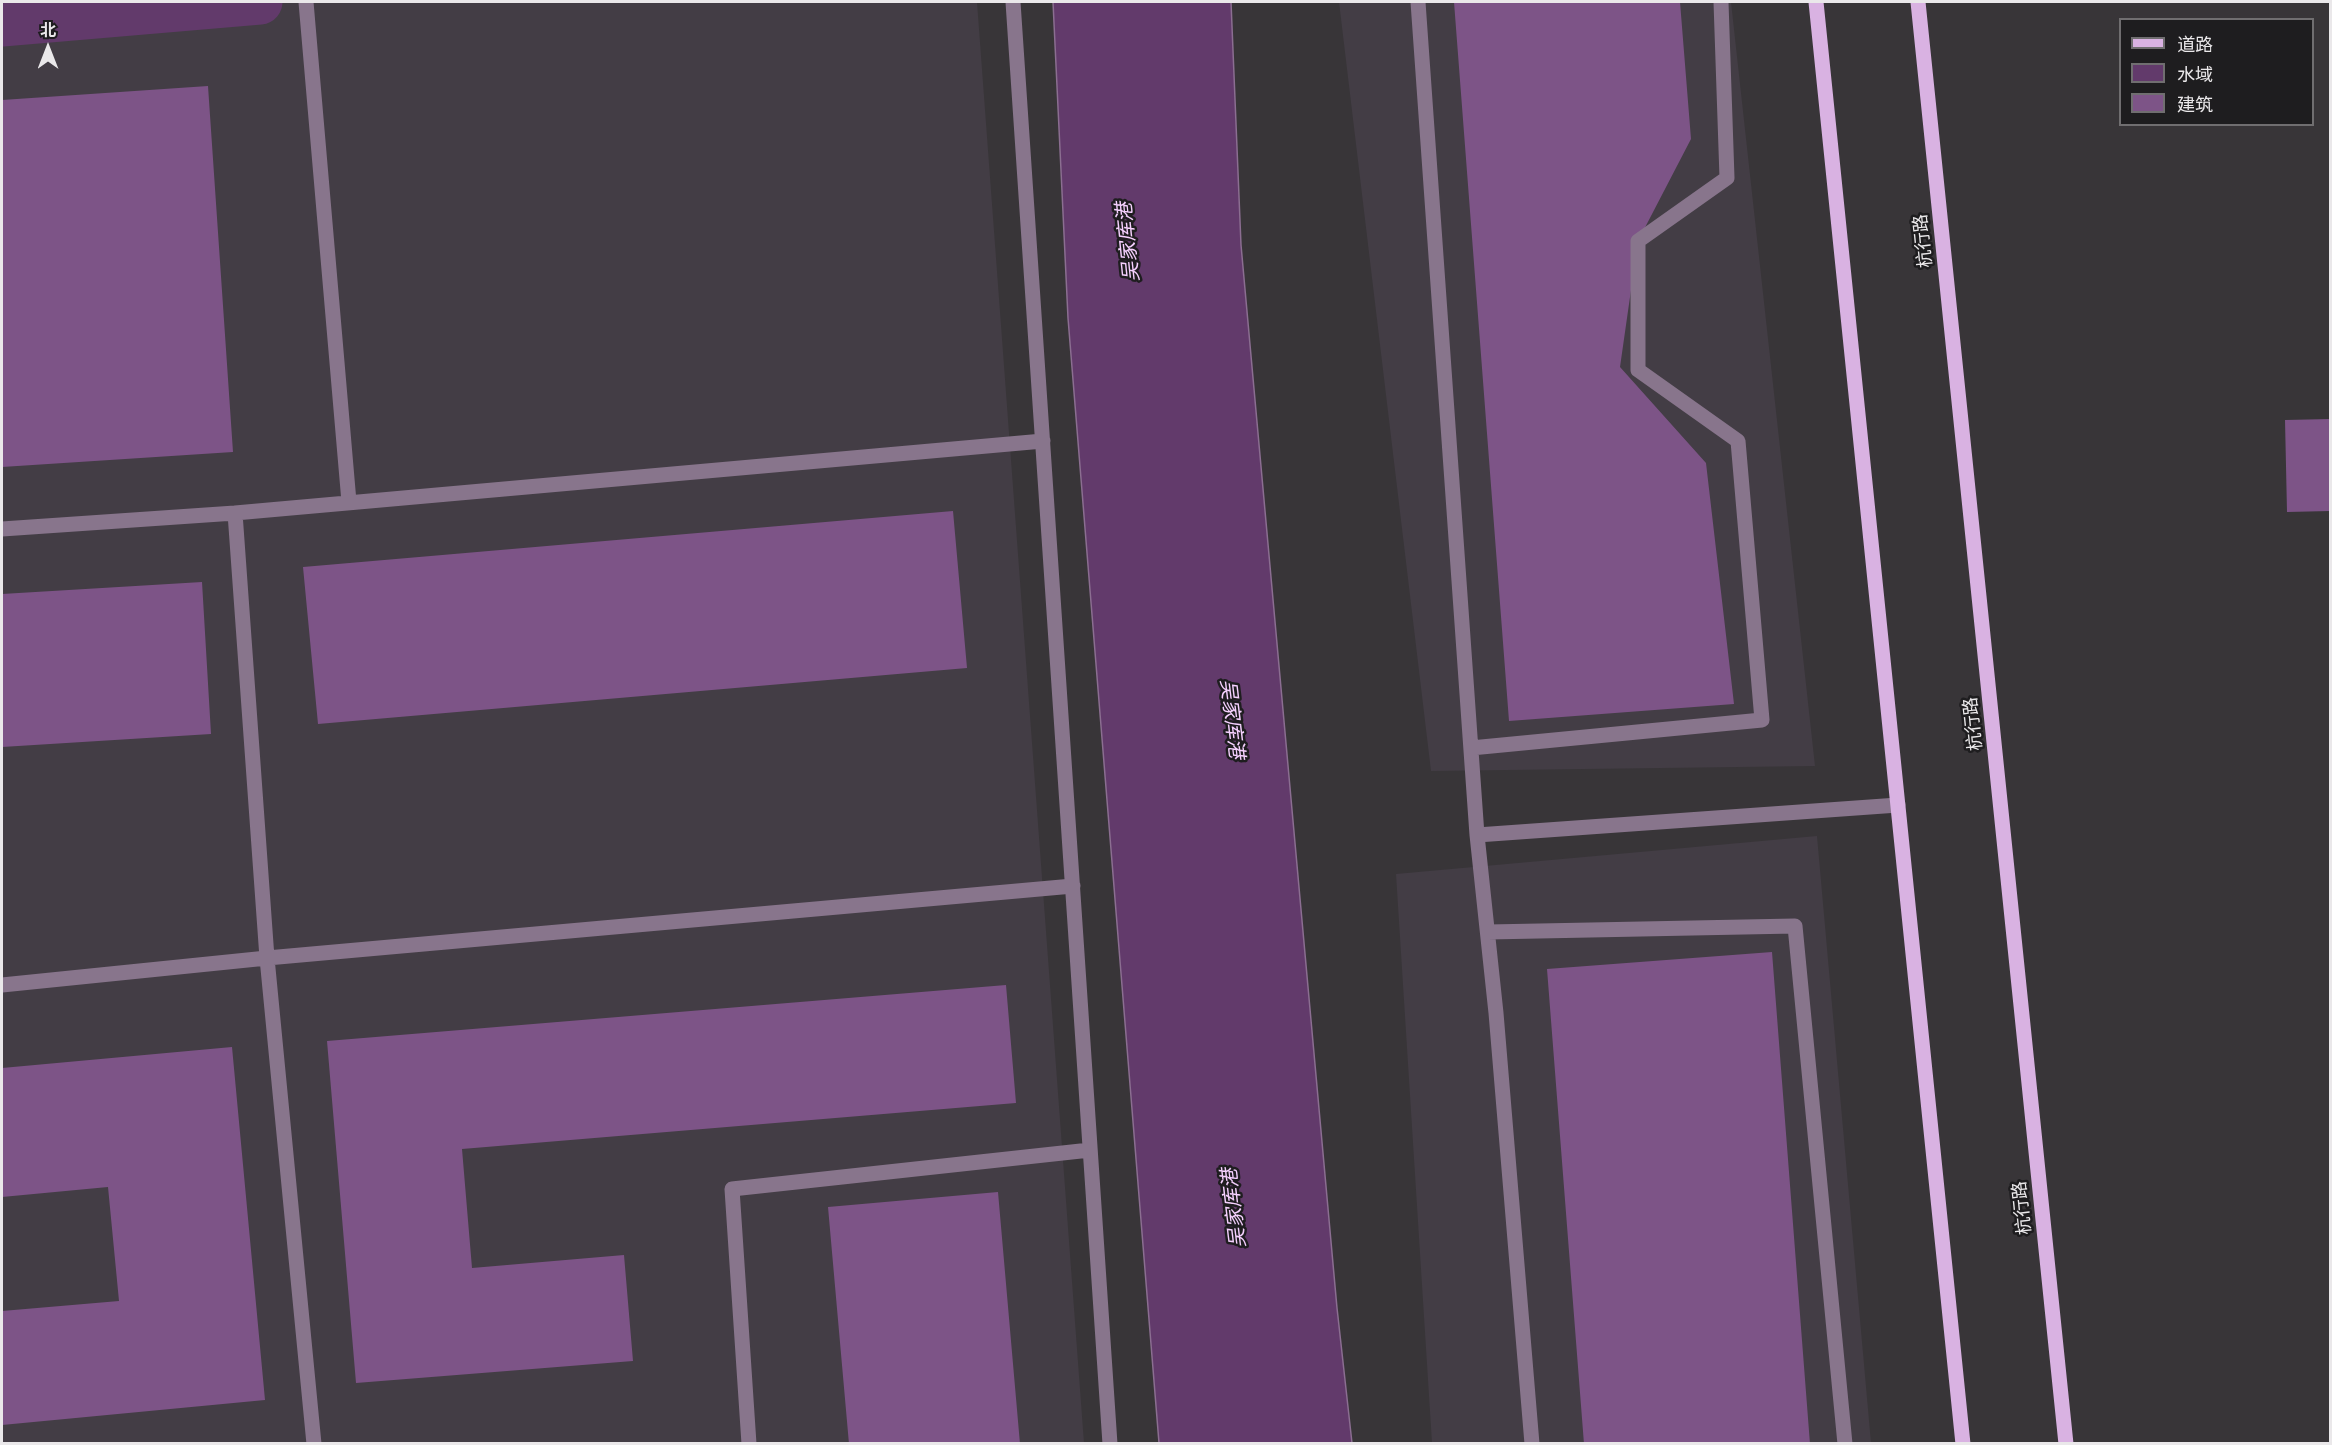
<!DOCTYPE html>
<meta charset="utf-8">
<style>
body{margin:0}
#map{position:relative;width:2332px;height:1445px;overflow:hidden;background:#383538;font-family:"Asap Condensed","Noto Sans SC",sans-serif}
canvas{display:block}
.frame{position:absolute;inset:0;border:3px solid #eae8ea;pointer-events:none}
.legend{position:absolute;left:2119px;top:18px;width:195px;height:108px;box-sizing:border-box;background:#1e1d1f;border:2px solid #706e70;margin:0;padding:8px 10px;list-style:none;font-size:18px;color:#eae8ea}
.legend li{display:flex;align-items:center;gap:12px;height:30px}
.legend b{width:30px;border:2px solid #706e70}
.north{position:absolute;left:18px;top:18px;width:60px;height:60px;-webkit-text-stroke:4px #1e1d1f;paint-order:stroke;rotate:0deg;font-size:16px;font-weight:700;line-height:24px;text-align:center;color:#eae8ea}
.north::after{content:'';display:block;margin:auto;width:21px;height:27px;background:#eae8ea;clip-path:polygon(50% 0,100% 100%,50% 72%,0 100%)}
</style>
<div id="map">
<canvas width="2332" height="1445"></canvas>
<div class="frame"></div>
<ul class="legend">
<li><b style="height:8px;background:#d9b2e2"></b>道路</li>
<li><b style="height:16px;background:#623a6b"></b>水域</li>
<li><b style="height:16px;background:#7d5487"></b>建筑</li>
</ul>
<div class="north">北</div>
</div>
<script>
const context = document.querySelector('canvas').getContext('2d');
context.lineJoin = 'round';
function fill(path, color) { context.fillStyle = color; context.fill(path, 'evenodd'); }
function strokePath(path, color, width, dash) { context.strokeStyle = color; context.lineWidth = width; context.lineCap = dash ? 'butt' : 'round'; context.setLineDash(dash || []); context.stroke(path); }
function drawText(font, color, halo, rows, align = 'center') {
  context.font = font + ' "Asap Condensed","Noto Sans SC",sans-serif'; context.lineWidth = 5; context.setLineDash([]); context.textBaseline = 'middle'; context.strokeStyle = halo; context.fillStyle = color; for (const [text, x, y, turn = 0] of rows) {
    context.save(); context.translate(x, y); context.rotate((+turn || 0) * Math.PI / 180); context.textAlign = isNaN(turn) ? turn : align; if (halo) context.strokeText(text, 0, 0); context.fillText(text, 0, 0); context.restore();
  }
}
fill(new Path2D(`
 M2 2H977L1084 1443 2 1444Z
 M1339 2H1731L1815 766 1431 771Z
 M1817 836 1871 1443H1432L1396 874Z`), '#433d45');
const water = new Path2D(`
 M1053 2H1231L1241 245 1337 1308 1352 1443H1159L1068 318Z`);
fill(water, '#623a6b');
strokePath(water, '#8b6e91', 1.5);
strokePath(new Path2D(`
 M2 24 260 2`), '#623a6b', 45);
fill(new Path2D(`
 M1454 2H1680L1691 139 1638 241 1620 367 1706 463 1734 704 1509 721Z
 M208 86 233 452 2 467V100Z
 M2330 419V511L2287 512 2285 420Z
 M953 511 967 668 318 724 303 567Z
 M202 582 211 734 2 747V594Z
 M1772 952 1810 1444H1584L1547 969Z
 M1006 985 1016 1103 462 1149 472 1268 624 1255 633 1361 356 1383 327 1041Z
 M232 1047 265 1400 2 1425V1311L119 1301 108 1187 2 1197V1068Z
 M998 1192 1020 1444H849L828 1207Z`), '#7d5487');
strokePath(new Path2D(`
 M306 2 349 502
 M1013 2 1110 1444
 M1418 2 1477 835 1496 1013 1532 1444
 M235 513 267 958 1073 886
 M2 529 235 513 1043 441
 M1471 748 1762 720 1738 441 1638 370V241L1727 178 1721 2
 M1477 835 1898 805
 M1488 932 1795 926 1845 1444
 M2 985 267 958 314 1444
 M749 1444 732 1189 1090 1150`), '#88758c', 15);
strokePath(new Path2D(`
 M1816 2 1963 1444
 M1918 2 2066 1444`), '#d9b2e2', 15);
drawText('18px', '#eae8ea', '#1e1d1f', [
 ["杭行路",1923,241,-96],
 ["杭行路",1973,724,-96],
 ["杭行路",2022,1208,-96]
]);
drawText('italic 20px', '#f6d1ff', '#1e1d1f', [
 ["吴家库港",1128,242,-96],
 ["吴家库港",1232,719,83],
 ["吴家库港",1234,1208,-97]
]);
</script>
